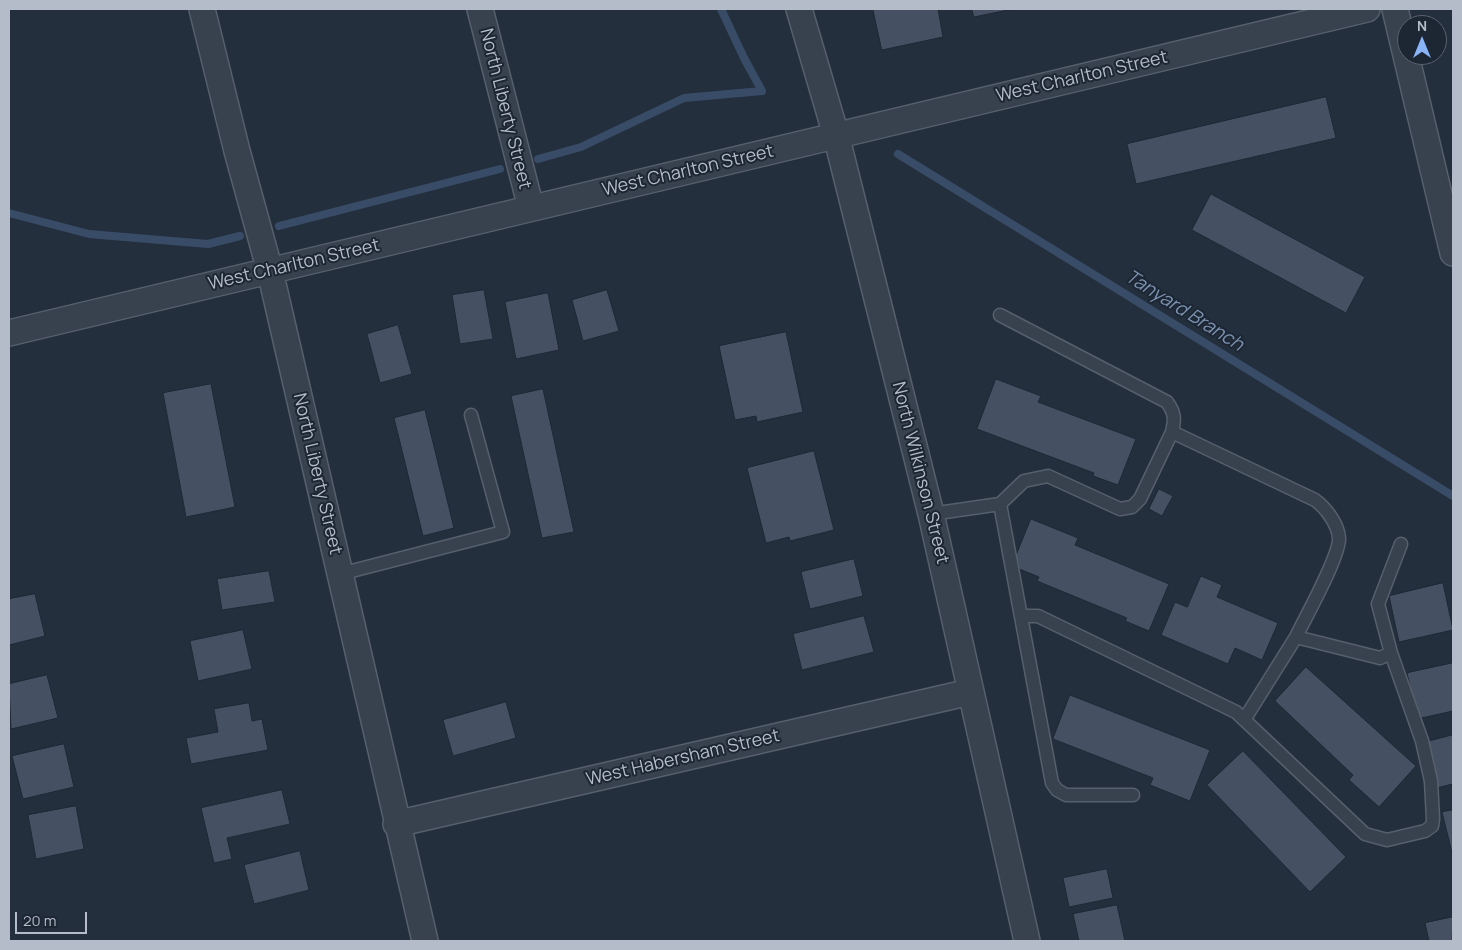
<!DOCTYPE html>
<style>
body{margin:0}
#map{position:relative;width:1462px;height:950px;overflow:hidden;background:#242f3e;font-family:Manrope,sans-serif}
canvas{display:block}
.frame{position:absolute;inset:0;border:10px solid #b4bcc9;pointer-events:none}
.north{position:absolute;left:1397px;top:15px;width:50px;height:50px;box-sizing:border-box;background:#1d2633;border:1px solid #59626f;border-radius:50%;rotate:0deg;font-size:14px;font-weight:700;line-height:20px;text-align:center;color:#b4bcc9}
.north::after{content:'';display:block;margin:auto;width:18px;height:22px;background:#8ab4f8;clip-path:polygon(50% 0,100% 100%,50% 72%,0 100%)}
.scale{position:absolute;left:15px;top:912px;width:72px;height:22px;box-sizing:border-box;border:2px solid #b4bcc9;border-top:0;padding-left:6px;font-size:15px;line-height:18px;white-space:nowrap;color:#b4bcc9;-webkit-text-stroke:4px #1d2633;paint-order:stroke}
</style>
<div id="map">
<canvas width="1462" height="950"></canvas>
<div class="frame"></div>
<div class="north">N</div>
<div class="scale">20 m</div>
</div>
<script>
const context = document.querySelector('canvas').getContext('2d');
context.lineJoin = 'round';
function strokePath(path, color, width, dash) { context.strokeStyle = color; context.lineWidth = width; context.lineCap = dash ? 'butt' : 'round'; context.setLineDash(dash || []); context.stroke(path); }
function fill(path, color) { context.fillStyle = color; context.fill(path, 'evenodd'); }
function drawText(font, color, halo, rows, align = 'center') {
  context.font = font + ' Manrope,sans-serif'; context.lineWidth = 4; context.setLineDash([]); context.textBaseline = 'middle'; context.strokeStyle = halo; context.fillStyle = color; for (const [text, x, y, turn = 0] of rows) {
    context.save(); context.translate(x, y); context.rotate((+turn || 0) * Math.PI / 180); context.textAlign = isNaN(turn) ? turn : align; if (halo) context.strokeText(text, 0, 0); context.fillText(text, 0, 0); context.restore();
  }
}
strokePath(new Path2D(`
 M898 154 1453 496
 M538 159 581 147 684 98 762 91 744 58 721 9
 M9 213 89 234 208 244 240 236
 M279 226 500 169`), '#394c67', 8);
const building = new Path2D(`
 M873 9H938L943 37 882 50Z
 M972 9H1013L974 17Z
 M1326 97 1336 138 1136 184 1127 144Z
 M1211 194 1365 277 1346 313 1192 230Z
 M484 290 493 339 460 344 452 295Z
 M607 290 619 331 583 341 572 300Z
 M548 293 559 350 516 359 505 302Z
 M398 325 412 374 380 383 367 334Z
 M786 332 803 412 757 422 756 416 735 420 719 346Z
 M996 379 1041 396 1038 402 1136 439 1118 485 1093 476 1094 473 977 429Z
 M211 384 235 507 186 517 163 393Z
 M543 389 574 532 542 538 511 396Z
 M425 410 454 528 423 536 394 418Z
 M814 451 834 530 790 541 789 537 766 543 747 468Z
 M1159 489 1173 496 1162 516 1149 509Z
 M1031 519 1078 538 1075 545 1169 584 1149 631 1125 621 1127 618 1037 581 1039 577 1012 566Z
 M854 559 863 596 810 609 801 572Z
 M269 571 275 602 222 610 217 579Z
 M1201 576 1222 585 1217 597 1278 623 1262 660 1235 648 1228 664 1161 635 1175 602 1187 607Z
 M1443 583 1453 630 1399 642 1389 596Z
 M35 594 45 636 9 645V599Z
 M864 616 874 652 802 670 793 634Z
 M243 630 252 669 198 681 190 641Z
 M1453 663V711L1417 719 1407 673Z
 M1306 667 1416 766 1379 807 1349 780 1353 775 1275 701Z
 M47 675 58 718 11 729 9 684Z
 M1070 695 1210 750 1190 801 1150 785 1153 778 1053 739Z
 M506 702 516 738 453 756 443 720Z
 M249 703 252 721 262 719 268 750 191 764 186 738 218 732 214 709Z
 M1453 735V784L1436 788 1426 742Z
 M64 744 74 787 23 799 12 756Z
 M1243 751 1346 857 1310 892 1207 785Z
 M282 790 290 824 227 838 232 859 214 863 201 808Z
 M76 806 84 849 36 859 28 815Z
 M1453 810V857L1442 812Z
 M300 851 309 890 254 904 244 865Z
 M1107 869 1113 898 1069 907 1063 878Z
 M1117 905 1125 941H1079L1073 914Z
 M1453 917 1452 941H1429L1425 923Z`);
fill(building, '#455162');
strokePath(building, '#1f2835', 1);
const service = new Path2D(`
 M1000 315 1167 402C1175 413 1175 419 1172 432
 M1000 504 1024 481 1048 476 1120 509 1132 507 1140 499 1172 432 1315 500C1326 508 1338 524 1339 538 1340 556 1305 618 1296 637
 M931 514 1000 504 1052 783 1057 790 1066 795H1133
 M340 574 503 532 471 415
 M1021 616H1038L1236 712 1365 834 1387 840 1425 831 1432 826 1433 819 1431 781 1422 741 1391 653 1378 604 1401 544
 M1244 720 1296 637 1380 658 1391 653`);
const minor = new Path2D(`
 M202 9 237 151 270 271 425 941
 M480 9 531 208
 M799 9 836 135 931 514 1027 941
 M1395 9 1453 253
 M9 333 1367 9
 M396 824 970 692`);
strokePath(service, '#565f6c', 15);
strokePath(minor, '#565f6c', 28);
strokePath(service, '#38414e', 12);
strokePath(minor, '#38414e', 25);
drawText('18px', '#b4bcc9', '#1d2633', [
 ["West Charlton Street",1082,77,-13],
 ["North Liberty Street",505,109,76],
 ["West Charlton Street",688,171,-13],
 ["West Charlton Street",294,265,-13],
 ["North Wilkinson Street",920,473,76],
 ["North Liberty Street",317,474,77],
 ["West Habersham Street",683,758,-13]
]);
drawText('italic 19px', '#7c92b1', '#1d2633', [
 ["Tanyard Branch",1184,311,32]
]);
</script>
